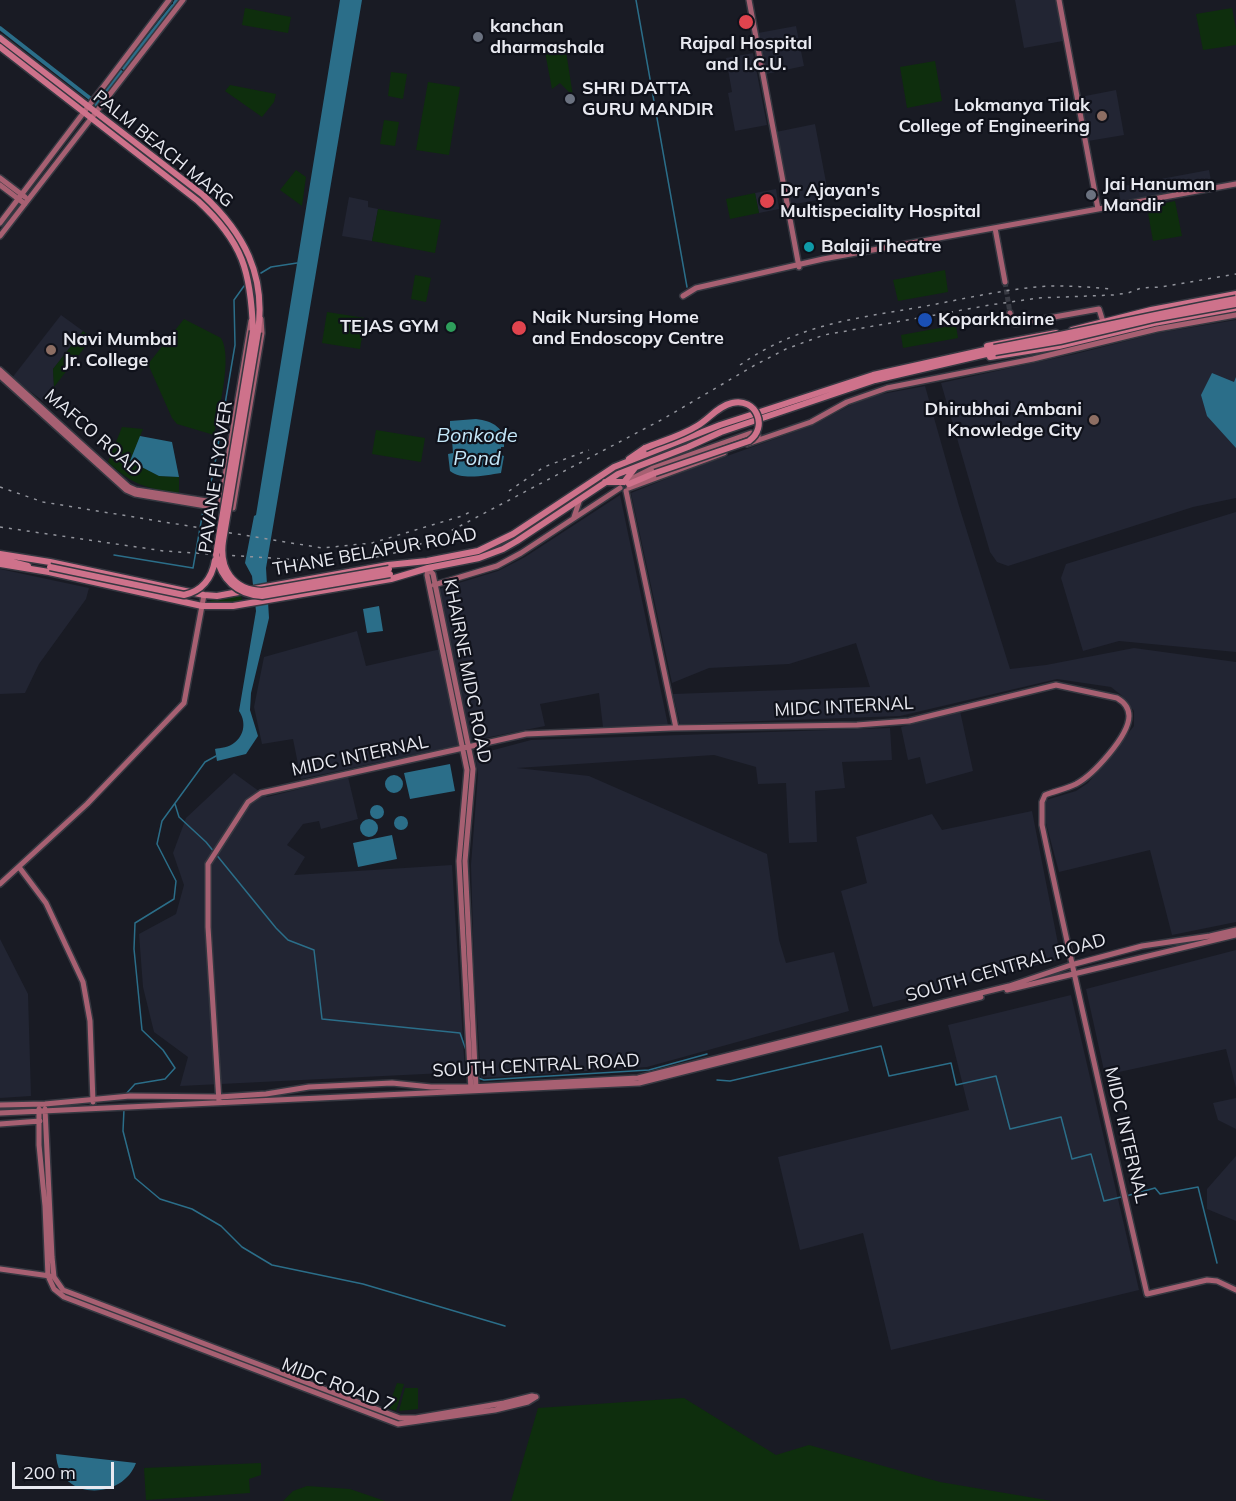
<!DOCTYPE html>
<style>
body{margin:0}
#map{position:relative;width:1236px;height:1501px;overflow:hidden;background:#191b24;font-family:Mulish,sans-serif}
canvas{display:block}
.scale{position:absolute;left:12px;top:1462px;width:102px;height:27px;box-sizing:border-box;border:3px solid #e8e9f0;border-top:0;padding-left:8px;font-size:18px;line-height:21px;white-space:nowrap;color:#e8e9f0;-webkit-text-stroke:4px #10121b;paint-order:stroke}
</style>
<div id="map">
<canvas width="1236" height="1501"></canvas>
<div class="scale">200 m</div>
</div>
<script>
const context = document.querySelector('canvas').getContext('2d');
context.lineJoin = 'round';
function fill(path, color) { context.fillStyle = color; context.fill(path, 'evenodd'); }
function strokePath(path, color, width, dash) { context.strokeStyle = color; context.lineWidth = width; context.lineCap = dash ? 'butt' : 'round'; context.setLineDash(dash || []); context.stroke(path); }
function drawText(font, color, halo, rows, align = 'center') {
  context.font = font + ' Mulish,sans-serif'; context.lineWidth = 4.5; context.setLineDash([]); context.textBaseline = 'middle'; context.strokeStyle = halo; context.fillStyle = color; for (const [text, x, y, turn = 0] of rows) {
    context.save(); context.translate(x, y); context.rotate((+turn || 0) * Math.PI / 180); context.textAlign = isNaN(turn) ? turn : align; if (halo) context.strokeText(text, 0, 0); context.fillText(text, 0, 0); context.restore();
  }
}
fill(new Path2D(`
 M1015 0H1056L1063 41 1024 48Z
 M796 26 804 66 766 74 758 33Z
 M753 53 767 125 735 131 728 93 732 92 726 58Z
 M1116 90 1124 135 1088 141 1080 97Z
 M815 124 829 198 789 205 776 132Z
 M1209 170 1212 186 1121 203 1118 187Z
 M776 189 779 209 759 213 755 193Z
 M349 197 368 201V207L378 209 372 241 342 236Z
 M61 315 83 331 53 369 54 387 43 401 12 378Z
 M1236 320V498L1193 507 1008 566 997 562 990 552 941 383 1075 354 1158 333Z
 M925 386 959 506 1010 669 1046 665 1134 648 1236 662V922L1172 935 1150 850 1059 872 1042 808 1046 800 1076 791 1088 783 1134 726V711L1121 695 1111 687 1057 679 900 716 680 724 673 694 870 687 856 643 789 664 709 668 672 683 631 493 688 470 811 426 866 397Z
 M620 495 668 725 603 727 599 693 540 704 545 726 470 741 439 589 498 571 525 557Z
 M1236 512V652L1119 641 1083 651 1061 578 1066 564Z
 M0 569 89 588 86 599 39 664 25 693 0 694Z
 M357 631 366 666 441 649 460 745 301 779 293 739 262 744 254 707 264 657Z
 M960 711 973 771 926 784 920 757 908 760 901 727Z
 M890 728 892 760 842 762 845 788 815 791 817 842 789 843 786 783 758 784 756 767 714 755 517 768 589 776 767 854 779 940 786 963 834 952 849 1011 647 1067 481 1078 474 968 471 865 478 774 475 755 531 740Z
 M234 773 267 797 348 777 358 819 321 829 319 821 303 824 287 845 305 857 294 875 452 865 465 1072 180 1086 188 1057 154 1032 143 987 139 934 176 914 184 885 173 853 186 818Z
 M1032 811 1061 959 873 1007 841 891 867 883 856 837 932 814 942 830Z
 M0 939 28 994 31 1096 0 1098Z
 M1236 950V1088L1226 1049 1105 1075 1086 989Z
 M1071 995 1139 1290 891 1350 863 1233 800 1250 778 1157 969 1110 948 1025Z
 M1236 1098V1129L1218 1120 1213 1103Z
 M1236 1156V1221L1207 1209V1189Z`), '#222533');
fill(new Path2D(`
 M245 8 291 17 288 33 242 25Z
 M1232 8 1236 29V45L1203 50 1196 14Z
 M565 45 573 96 560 83 552 89 544 47Z
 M935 61 942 101 907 108 900 67Z
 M391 72 407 74 403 99 388 96Z
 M428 82 460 87 449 155 416 150Z
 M230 85 276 94 274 102 262 117 225 91Z
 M384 120 399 122 395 146 380 144Z
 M296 170 306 177 302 206 280 190Z
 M755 193 759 213 730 219 726 199Z
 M1175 201 1182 236 1153 241 1147 207Z
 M378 209 441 220 435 253 372 241Z
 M945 270 948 292 898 301 893 280Z
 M415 275 431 278 426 302 411 299Z
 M327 312 365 318 360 349 322 343Z
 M184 319 221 338C233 357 218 413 214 435L177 424 172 418 148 364Z
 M956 325 958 338 903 348 901 335Z
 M83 331 92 338 54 387 53 369Z
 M122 427 143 429 130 461 159 476 179 477V494C147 488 132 485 108 462Z
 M376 430 425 438 421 462 372 454Z
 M241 594 242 602 210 604 211 598Z
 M397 1383 404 1384 396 1411 388 1408Z
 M405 1388H418V1409L399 1411Z
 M684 1398 776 1455 809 1445 940 1482 1052 1501H511L538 1408Z
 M261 1463V1475L249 1479 250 1493 146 1500 144 1468Z
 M307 1486 350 1489 385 1501H283L293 1491Z`), '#0e2e0d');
fill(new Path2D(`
 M340 0H362L266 568 269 618 251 693 250 710 258 736 246 754 217 761 215 749C220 748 230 747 234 743 245 735 246 721 239 711L256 611 252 576 245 563 254 516 256 515Z
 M1212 373 1234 382 1236 377V448L1207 416 1201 395Z
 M476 419C493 421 506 428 504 447H501V455L504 456 501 473C486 475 463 481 450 471L448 454 453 453 452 440 450 438V421Z
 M140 436 172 442 179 477 159 476 130 461Z
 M379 606 383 631 367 633 363 609Z
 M450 764 455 791 410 799 404 773Z
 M385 784a9 9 0 1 1 18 0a9 9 0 1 1-18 0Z
 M370 812a7 7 0 1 1 14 0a7 7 0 1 1-14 0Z
 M394 823a7 7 0 1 1 14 0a7 7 0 1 1-14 0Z
 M360 828a9 9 0 1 1 18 0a9 9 0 1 1-18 0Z
 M392 835 397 859 358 867 353 843Z
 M56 1454 136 1463C122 1501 58 1501 56 1454Z`), '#2b6e89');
strokePath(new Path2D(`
 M636 0 687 287
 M261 273 271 267 297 263
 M206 497 213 475 235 345 234 300 244 286
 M114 555 193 568 203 511
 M175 804 179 817 206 842 276 928 288 940 314 950 322 1019 460 1033 466 1050
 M478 1078 484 1080 649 1070 707 1054
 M717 1080 730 1081 881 1046 889 1076 951 1063 956 1085 996 1076 1010 1129 1061 1117 1072 1159 1091 1154 1104 1201 1121 1197
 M125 1095 135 1084 165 1079 175 1068 163 1050 142 1030 134 949 135 923 174 899 176 881 157 844 162 821 205 762 216 756
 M124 1109 123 1131 135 1178 160 1199 192 1209 221 1226 242 1247 272 1265 363 1284 505 1326
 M1126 1196 1155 1188 1160 1194 1198 1187 1217 1263`), '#2b6e89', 1.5);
strokePath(new Path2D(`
 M175 3 177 0
 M0 28 91 99
 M124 68 173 6
 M96 104 121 72`), '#2b6e89', 4);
strokePath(new Path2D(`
 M1005 282 1010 313`), '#383a43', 5, [5, 2.5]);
const secondary = new Path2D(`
 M749 0 799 267
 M1059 0 1098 209
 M0 178 25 197
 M0 185 25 204
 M0 223 169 0
 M995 228 1005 282
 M0 236 183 0
 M683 296 696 288 823 259 1236 184
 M1010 313 1012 322 1015 324 1099 309 1104 325
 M0 370 129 487 136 490 207 501 212 505
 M0 376 126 490 135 494 206 506 212 505 233 508 262 333 261 319
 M747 444 811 422 847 402 887 388 1033 359 1157 329 1236 315
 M625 482 653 468 751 433 758 436
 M629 488 724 453
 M626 491 676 728
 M220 506 251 321
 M574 517 580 499
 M428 568 433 574 473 769 465 861 476 1088
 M428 568 427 575 467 770 459 861 471 1090
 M434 585 497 566 521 553 620 488
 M19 867 46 903 83 982 90 1021 93 1102
 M0 884 87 804 184 703 204 595
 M1007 990 1236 935
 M219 1102 208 927V864L248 802 261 793 526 734 672 728 857 725 909 721 1056 685 1117 698C1124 702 1129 707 1129 716 1129 736 1093 775 1076 784 1066 789 1055 791 1045 795L1042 802V825C1075 982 1111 1138 1147 1294L1207 1280 1217 1281 1236 1290
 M0 1105 45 1104 130 1096 219 1097 266 1094 309 1087 392 1083 431 1087H471L638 1078 1009 986 1071 965 1142 946 1210 936 1236 930
 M39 1109V1145L45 1206 48 1276 54 1289 64 1297 398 1424 495 1410 528 1402 536 1397
 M45 1109 52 1257 54 1277 63 1290 400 1418H416L504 1403 532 1396 536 1397
 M0 1113 639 1083 981 997
 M0 1124 40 1121
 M0 1269 50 1276`);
const primary = new Path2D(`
 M0 38 203 195C244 233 266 275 258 332
 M0 47 198 201C243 242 251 272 253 331
 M1072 330 1151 310 1236 294
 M987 346 1056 333
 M990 357 1059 346 1154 323 1236 308
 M629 459 645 448
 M605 482H622
 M624 482 635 468
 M629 484 655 473
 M0 554 50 562 204 595 217 596 244 591
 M0 559 28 566
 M0 564 49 572 202 606H233L297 595 391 579 428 568 479 558 503 549 517 541 618 474 688 447 721 432 875 380 995 352
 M254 589 388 565 427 561 478 551 513 534 614 467 720 425 873 375 994 348`);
strokePath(secondary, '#363841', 8);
strokePath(primary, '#363841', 9);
strokePath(secondary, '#a76072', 5);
strokePath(primary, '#ce728b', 6);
strokePath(new Path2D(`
 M740 365C799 324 853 319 921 307 964 299 1008 288 1052 286 1072 286 1091 287 1111 289
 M0 487 43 502 322 548 372 543 462 516 472 511
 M509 491 544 467 589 450
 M0 527 164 551 331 562 372 558 399 552 441 536 663 419 755 365 786 349 824 335 990 305 1038 298 1113 295 1128 293 1141 288 1161 287 1236 274`), '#92949c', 1.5, [3, 6]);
const primaryBridge = new Path2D(`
 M253 331 216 555C221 579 237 595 262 596L390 574
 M258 332 223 541C219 569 233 590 262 591L389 569
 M994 348C1075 333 1155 314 1236 299
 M995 352 1060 341 1153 319 1236 304
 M645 448C662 441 681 436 697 426 709 419 718 406 732 403 756 397 769 427 749 441L655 473
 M50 567 184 595C202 591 212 578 215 560`);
strokePath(primaryBridge, '#363841', 9, []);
strokePath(primaryBridge, '#ce728b', 6);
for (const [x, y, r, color] of [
 [746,22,8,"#e0444e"],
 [478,37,6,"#6b7280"],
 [570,99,6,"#6b7280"],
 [1102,116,6,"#8d6e63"],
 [1091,195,6,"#6b7280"],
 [767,201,8,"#e0444e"],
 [809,247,6,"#0f9aa8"],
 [925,320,8,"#1a4fb4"],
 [451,327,6,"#2e9e5b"],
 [519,328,8,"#e0444e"],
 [51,350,6,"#8d6e63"],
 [1094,420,6,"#8d6e63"]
]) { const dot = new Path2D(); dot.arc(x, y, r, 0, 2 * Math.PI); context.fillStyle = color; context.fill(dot); strokePath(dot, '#10121b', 2); }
drawText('bold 18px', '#e8e9f0', '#10121b', [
 ["kanchan",490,27],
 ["dharmashala",490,48],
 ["Rajpal Hospital",746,44,"center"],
 ["and I.C.U.",746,65,"center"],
 ["SHRI DATTA",582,89],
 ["GURU MANDIR",582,110],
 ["Lokmanya Tilak",1090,106,"right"],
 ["College of Engineering",1090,127,"right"],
 ["Jai Hanuman",1103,185],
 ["Mandir",1103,206],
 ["Dr Ajayan's",780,191],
 ["Multispeciality Hospital",780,212],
 ["Balaji Theatre",821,247],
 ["Naik Nursing Home",532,318],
 ["and Endoscopy Centre",532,339],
 ["Koparkhairne",938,320],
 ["TEJAS GYM",439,327,"right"],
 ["Navi Mumbai",63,340],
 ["Jr. College",63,361],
 ["Dhirubhai Ambani",1082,410,"right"],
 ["Knowledge City",1082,431,"right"]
], 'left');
drawText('18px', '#e8e9f0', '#10121b', [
 ["PALM BEACH MARG",163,149,39],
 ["MAFCO ROAD",93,433,41],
 ["PAVANE FLYOVER",216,477,-82],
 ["THANE BELAPUR ROAD",375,552,-10],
 ["KHAIRNE MIDC ROAD",467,671,79],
 ["MIDC INTERNAL",844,707,-3],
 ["MIDC INTERNAL",360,756,-12],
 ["SOUTH CENTRAL ROAD",1006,968,-16],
 ["SOUTH CENTRAL ROAD",536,1066,-3],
 ["MIDC INTERNAL",1126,1135,77],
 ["MIDC ROAD 7",338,1385,21]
]);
drawText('italic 20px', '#c6e9fa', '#10121b', [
 ["Bonkode",477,436],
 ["Pond",477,459]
]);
</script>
